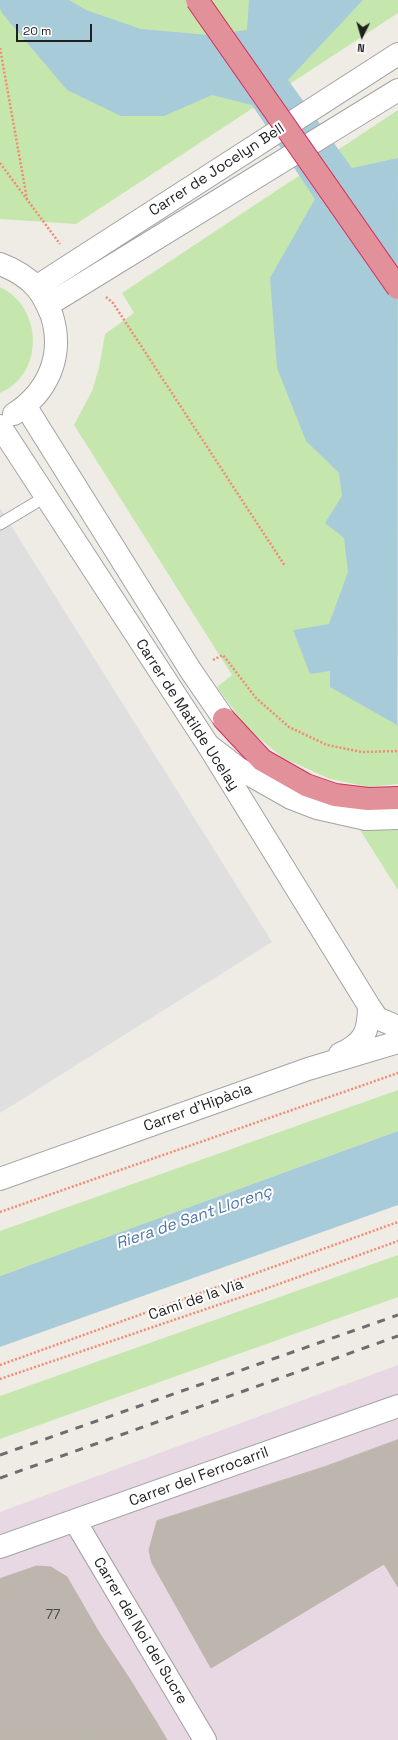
<!DOCTYPE html>
<meta charset="utf-8">
<style>
body{margin:0}
#map{position:relative;width:398px;height:1740px;overflow:hidden;background:#efece5;font-family:"Space Grotesk",sans-serif}
canvas{display:block}
.north{position:absolute;left:342px;top:16px;width:40px;height:40px;-webkit-text-stroke:3px #fff;paint-order:stroke;rotate:185deg;font-size:11px;font-weight:700;line-height:16px;text-align:center;color:#1f1f1f}
.north::after{content:'';display:block;margin:auto;width:14px;height:18px;background:#1f1f1f;clip-path:polygon(50% 0,100% 100%,50% 72%,0 100%)}
.scale{position:absolute;left:16px;top:24px;width:76px;height:18px;box-sizing:border-box;border:2px solid #1f1f1f;border-top:0;padding-left:5px;font-size:12px;line-height:14px;white-space:nowrap;color:#1f1f1f;-webkit-text-stroke:3px #fff;paint-order:stroke}
</style>
<div id="map">
<canvas width="398" height="1740"></canvas>
<div class="north">N</div>
<div class="scale">20 m</div>
</div>
<script>
const context = document.querySelector('canvas').getContext('2d');
context.lineJoin = 'round';
function fill(path, color) { context.fillStyle = color; context.fill(path, 'evenodd'); }
function strokePath(path, color, width, dash) { context.strokeStyle = color; context.lineWidth = width; context.lineCap = dash ? 'butt' : 'round'; context.setLineDash(dash || []); context.stroke(path); }
function drawText(font, color, halo, rows, align = 'center') {
  context.font = font + ' "Space Grotesk",sans-serif'; context.lineWidth = 4; context.setLineDash([]); context.textBaseline = 'middle'; context.strokeStyle = halo; context.fillStyle = color; for (const [text, x, y, turn = 0] of rows) {
    context.save(); context.translate(x, y); context.rotate((+turn || 0) * Math.PI / 180); context.textAlign = isNaN(turn) ? turn : align; if (halo) context.strokeText(text, 0, 0); context.fillText(text, 0, 0); context.restore();
  }
}
fill(new Path2D(`
 M398 1365V1740H0V1512Z`), '#e8d8e3');
fill(new Path2D(`
 M0 0H398V13L76 224 0 219Z
 M398 110V784L369 787 330 779 283 758 247 728 217 687 232 675 74 425 92 391 99 368 105 334 134 313 122 293Z
 M0 287C43 307 45 374 0 393Z
 M398 827V890L360 830Z
 M398 1090V1131L0 1276V1231Z
 M398 1255V1297L0 1439V1396Z`), '#c5e7ae');
fill(new Path2D(`
 M0 508 272 942 0 1113Z`), '#dfdfdf');
fill(new Path2D(`
 M0 0H69L86 10 141 29 209 35 247 30 249 0H363L288 80 352 168 398 158 397 725 330 687V671L310 674 293 630 329 624 348 572 344 538 325 523 342 496 339 473 306 441 277 368 270 278 315 199 252 105 212 95 164 116H121L67 90 2 13 0 9Z
 M398 1131V1205L0 1347V1276Z`), '#a8cbda');
const building = new Path2D(`
 M398 1440V1587L325 1467Z
 M325 1467 384 1564 211 1668 152 1563 149 1550 157 1521Z
 M37 1566 51 1567 67 1577 11 1613 0 1593V1579Z
 M67 1577 100 1634 41 1668 11 1613Z
 M0 1593 41 1668 80 1740H0Z
 M100 1634 129 1678 66 1715 41 1668Z
 M129 1678 157 1723 129 1740H80L66 1715Z
 M157 1723 167 1740H129Z`);
fill(building, '#bcb6af');
strokePath(building, '#c0b5a8', 1);
const service = new Path2D(`
 M0 524 45 497`);
const minor = new Path2D(`
 M0 264C13 269 26 276 36 287 43 295 48 306 52 316 64 356 48 392 14 414
 M36 287 398 54
 M48 305 398 90
 M26 407 191 671 224 719
 M0 426 208 745 369 1006 377 1018 398 1027
 M340 1054C364 1043 369 1032 369 1006
 M0 1179 308 1069 398 1042
 M75 1521 205 1740
 M0 1547 398 1406`);
const tertiary = new Path2D(`
 M208 745 238 768 291 798 317 808 366 819 398 818`);
const motorway = new Path2D(`
 M224 719 262 760 306 785 335 795 368 799 398 798`);
strokePath(service, '#a3a3a3', 13);
strokePath(minor, '#a3a3a3', 24);
strokePath(tertiary, '#a3a3a3', 24);
strokePath(motorway, '#d22d59', 24);
strokePath(new Path2D(`
 M0 48 27 199
 M0 163 60 244
 M106 297 113 303 285 566
 M213 660 223 655 256 698 289 727 327 745 362 752 398 751
 M0 1212 398 1073
 M0 1365 398 1222
 M0 1379 265 1289 398 1241`), '#f38a72', 2.5, [2, 2]);
strokePath(service, '#fff', 11);
strokePath(minor, '#fff', 22);
strokePath(tertiary, '#fff', 22);
strokePath(motorway, '#e2919a', 22);
strokePath(new Path2D(`
 M0 1455 398 1315
 M0 1478 398 1336`), '#6d6d6d', 3, [8, 8]);
const motorwayBridge = new Path2D(`
 M197 0 398 288`);
strokePath(motorwayBridge, '#d22d59', 24, []);
strokePath(motorwayBridge, '#e2919a', 22);
drawText('13px', '#464543', null, [
 ["77",53,1615]
]);
drawText('15px', '#1f1f1f', '#fff', [
 ["Carrer de Jocelyn Bell",217,170,-33],
 ["Carrer de Matilde Ucelay",187,715,57],
 ["Carrer d'Hipàcia",198,1108,-20],
 ["Camí de la Via",196,1300,-19],
 ["Carrer del Ferrocarril",199,1477,-20],
 ["Carrer del Noi del Sucre",140,1631,59]
]);
drawText('italic 16px', '#4f76aa', '#fff', [
 ["Riera de Sant Llorenç",194,1218,-19]
]);
</script>
